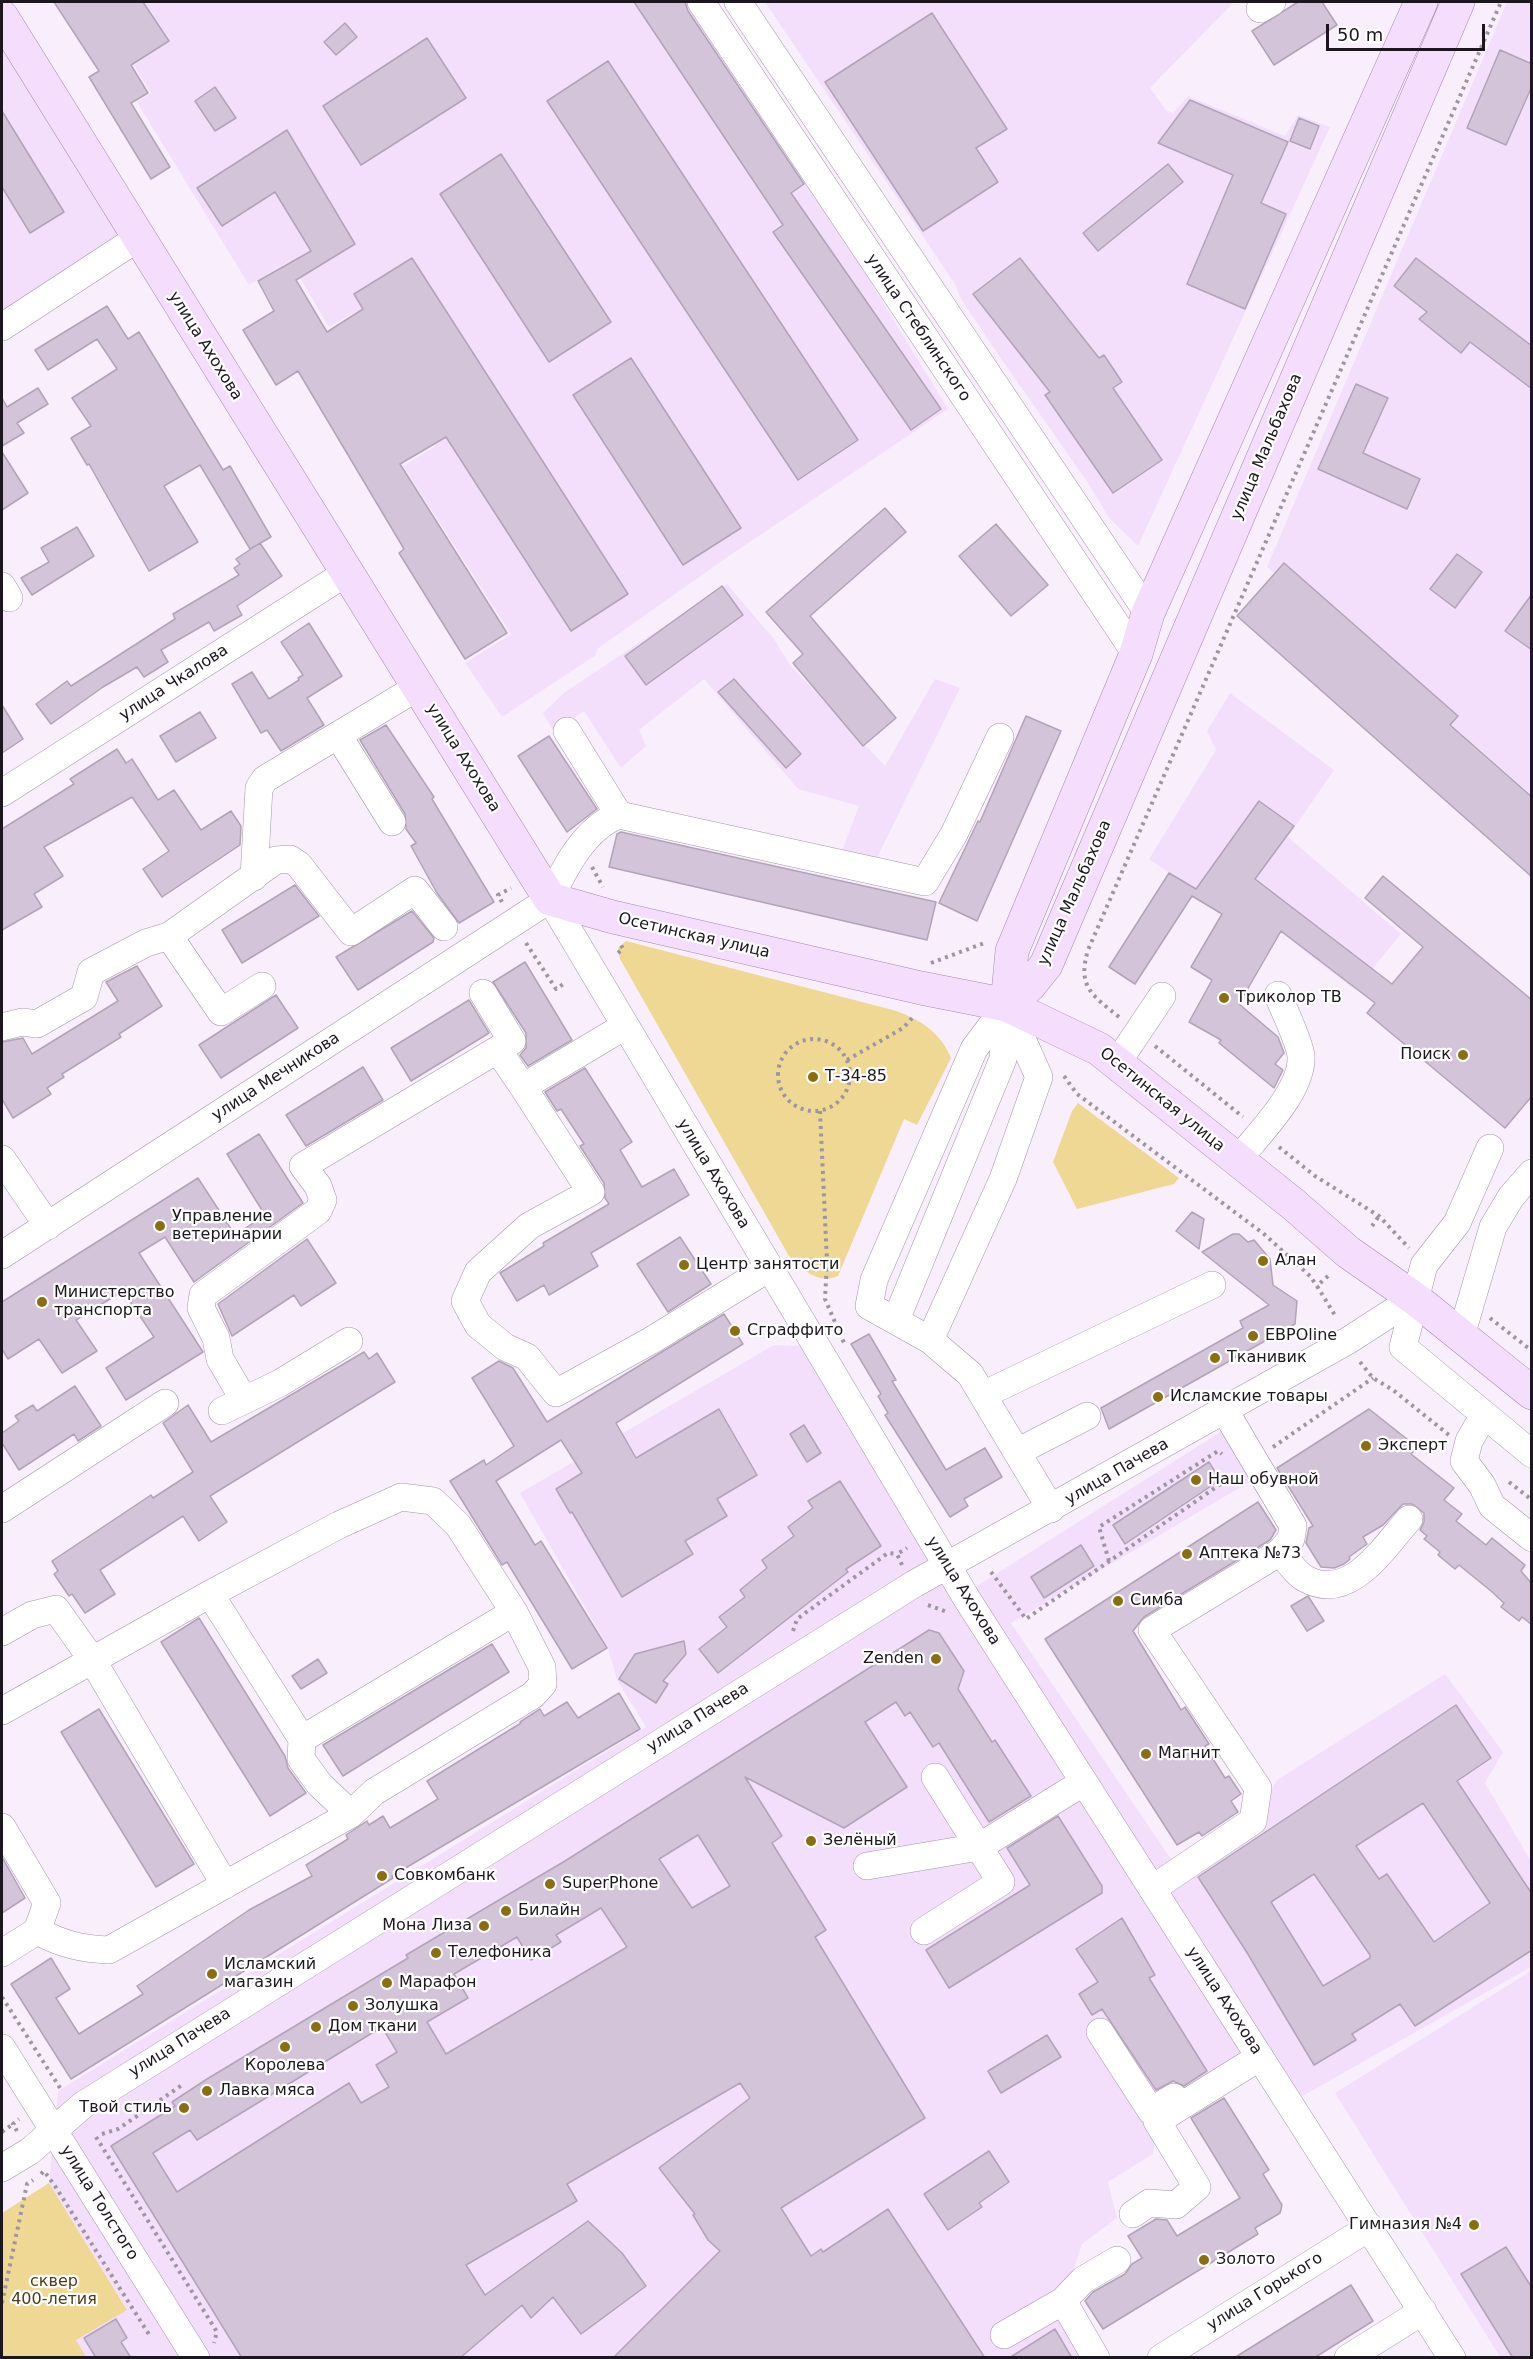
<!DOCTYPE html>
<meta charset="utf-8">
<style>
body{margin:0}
#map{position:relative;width:1533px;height:2359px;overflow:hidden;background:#f9effc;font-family:"DejaVu Sans",sans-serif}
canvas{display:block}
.frame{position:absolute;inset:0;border:3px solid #1c171e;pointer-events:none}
.scale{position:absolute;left:1326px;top:24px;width:159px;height:27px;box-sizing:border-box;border:3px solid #1c171e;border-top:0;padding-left:8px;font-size:18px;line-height:21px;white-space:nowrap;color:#1c171e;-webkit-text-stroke:4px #fff;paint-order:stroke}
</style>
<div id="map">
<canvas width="1533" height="2359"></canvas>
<div class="frame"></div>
<div class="scale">50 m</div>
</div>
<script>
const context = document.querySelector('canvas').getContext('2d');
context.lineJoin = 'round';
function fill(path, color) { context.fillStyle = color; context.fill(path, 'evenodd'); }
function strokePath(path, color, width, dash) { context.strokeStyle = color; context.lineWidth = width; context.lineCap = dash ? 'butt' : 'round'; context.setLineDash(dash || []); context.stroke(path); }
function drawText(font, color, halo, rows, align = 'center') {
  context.font = font + ' "DejaVu Sans",sans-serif'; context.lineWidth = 4.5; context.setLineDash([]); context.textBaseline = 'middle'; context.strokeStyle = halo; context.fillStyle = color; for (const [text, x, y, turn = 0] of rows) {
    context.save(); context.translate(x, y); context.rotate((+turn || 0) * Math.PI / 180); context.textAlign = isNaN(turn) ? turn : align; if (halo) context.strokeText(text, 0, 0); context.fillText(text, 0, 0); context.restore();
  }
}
fill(new Path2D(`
 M58 2H690L807 178 948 409 729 556 597 649 596 655 502 717 465 663 511 634 403 466 436 446 357 311 329 327 290 261 249 285 137 102 151 93 131 61 114 69Z
 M765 2H1234L1150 88 1166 110 1173 113 1188 96 1285 136 1298 115 1330 127 1138 546 1109 518 1088 483 1002 360 961 299 955 284Z
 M1507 2H1531V794L1267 567Z
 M2 17 138 238 2 327Z
 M727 584 774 639 790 665 885 766 935 679 960 688 873 866 840 856 859 806 798 789 704 679 639 730 646 746 621 768 584 711 554 732 543 713 565 692Z
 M1230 693 1334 770 1288 837 1401 934 1355 990 1259 916 1203 896 1149 859 1216 750 1207 731Z
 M774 1345 800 1346 953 1601 1230 1426 1263 1474 1011 1623 1179 1871 1253 1821 1277 1780 1445 1674 1503 1752 1485 1783 1531 1861V1967L1290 2103 1260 2057 1157 2121 1153 2154 1108 2182 1117 2218 1082 2244 1063 2301 1096 2357H86L75 2340 127 2309 49 2183 58 2091 646 1727 617 1680 608 1648 520 1493Z
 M1531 1971V2357H1500L1335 2093Z`), '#f3dffb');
fill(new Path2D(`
 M626 941 893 1010C918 1018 941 1032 951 1058L949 1062 917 1125 904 1119 838 1276C817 1285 803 1269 789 1256L620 959 618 948Z
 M1078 1103 1179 1178 1174 1184 1077 1209 1053 1162 1072 1111Z
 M49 2183 127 2310 76 2340 86 2357H2V2213Z`), '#efd794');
const building = new Path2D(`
 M54 2H143L169 41 131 65 148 93 131 103 170 167 151 179 89 77 99 71Z
 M634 2H685L688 11 804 184 791 193 941 409 911 430 773 232 783 225Z
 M1298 2H1322L1337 25 1274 65 1252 31Z
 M932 13 1007 129 976 148 998 182 923 231 825 82Z
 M345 23 357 37 336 55 324 42Z
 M427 38 466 98 361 165 323 106Z
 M1500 50 1532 64V86L1506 145 1467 128Z
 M608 61 858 440 798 480 547 101Z
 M215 87 236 118 215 131 195 101Z
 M1190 100 1288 142 1261 203 1286 214 1245 309 1187 284 1233 175 1158 143Z
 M2 111 64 212 30 233 2 187Z
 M1299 118 1319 126 1310 149 1290 141Z
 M287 130 355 244 296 280 327 332 363 309 354 294 412 258 628 594 571 631 446 437 400 464 507 633 465 659 399 553 404 549 298 371 276 385 243 330 274 311 258 281 311 251 275 192 222 226 197 188Z
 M501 154 611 322 549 362 440 194Z
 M1168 164 1183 182 1098 251 1083 233Z
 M1020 258 1099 358 1104 355 1122 382 1113 388 1162 460 1113 493 1045 395 1050 392 973 294Z
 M1416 258 1532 346V389L1470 342 1461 353 1419 319 1427 312 1394 286Z
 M107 306 128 339 139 332 223 470 230 466 271 537 250 549 200 465 164 486 198 542 149 571 89 464 87 465 71 438 91 426 72 398 117 369 97 339 48 370 35 350Z
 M631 358 741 528 683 565 573 395Z
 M1356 384 1388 398 1363 453 1420 479 1407 509 1318 469Z
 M38 388 48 404 17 423 24 433 2 446V398L7 407Z
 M2 452 28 493 2 510Z
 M885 508 906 532 810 616 896 718 863 746 793 663 803 654 766 612Z
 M996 524 1048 585 1011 616 959 556Z
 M77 527 94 556 32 595 21 578 49 562 41 548Z
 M260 543 282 576 237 606 242 615 214 631 209 622 161 650 168 662 144 677 137 667 103 687 51 724 36 704 67 681 71 686 175 619 173 614 239 575 234 568 240 564 236 559Z
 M1457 554 1482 572 1455 608 1430 589Z
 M1284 563 1458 716 1450 725 1532 797V877L1237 616Z
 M722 586 743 615 646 685 625 656Z
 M1532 594V650L1505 631Z
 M309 623 342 676 307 698 324 725 281 751 267 730 261 733 232 684 252 672 269 699 299 680 298 678 303 675 281 642Z
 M734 679 801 754 786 768 718 692Z
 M2 705 23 739 2 753Z
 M200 712 216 738 176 762 160 736Z
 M1026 716 1061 731 977 921 939 903 978 821 980 822Z
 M386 725 434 797 432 799 494 902 459 923 437 893 411 846 416 843 406 829 405 814 360 740Z
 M549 736 597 809 567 832 518 756Z
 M117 749 126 763 132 759 158 800 174 790 201 830 231 811 241 826 240 845 162 897 143 869 169 851 132 797 44 847 63 876 34 894 42 907 2 930V829L74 784 70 779Z
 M1259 801 1294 826 1255 879 1392 984 1423 947 1365 898 1383 876 1532 1000V1096L1505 1128 1367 1013 1375 1003 1281 931 1239 1004 1278 1037 1284 1053 1275 1064 1283 1070 1274 1088 1219 1043 1221 1040 1189 1022 1212 980 1191 967 1222 914 1192 896 1135 984 1109 967 1169 873 1196 889Z
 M621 832 936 902 927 940 609 867 617 834Z
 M295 885 319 916 242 963 222 930Z
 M412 911 434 938 433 942 358 990 336 957Z
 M525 962 572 1040 528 1066 520 1055 526 1048V1033L493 982Z
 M137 966 162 1006 119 1034 121 1037 62 1074 64 1077 47 1088 51 1094 13 1118 2 1099V1042L23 1038 32 1054 118 1001 106 982Z
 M276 995 298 1028 221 1078 199 1045Z
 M469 1000 489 1033 411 1081 391 1048Z
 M363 1067 383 1100 306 1146 286 1115Z
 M585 1068 632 1142 620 1150 642 1187 674 1169 689 1195 591 1253 598 1266 549 1295 544 1285 517 1301 500 1273 544 1246 543 1243 609 1204 605 1198 604 1183 580 1146 584 1144 561 1109 557 1111 545 1092Z
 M259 1134 303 1203 194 1282 165 1237 139 1253 203 1352 126 1400 106 1368 154 1337 123 1291 76 1320 97 1351 62 1373 39 1339 8 1359 2 1349V1302L198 1178 235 1235 265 1215 227 1154Z
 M1192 1212 1204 1219 1199 1249 1176 1231Z
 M1233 1234H1239L1248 1242 1254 1240 1270 1259 1273 1285 1297 1301 1295 1324 1109 1429 1101 1408 1243 1328 1240 1321 1269 1305 1202 1252Z
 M680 1237 711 1284 668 1312 637 1264Z
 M307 1239 336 1283 301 1306 294 1295 232 1336 218 1304Z
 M724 1314 743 1344 616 1423 636 1458 719 1409 757 1475 717 1499 727 1516 685 1541 693 1554 622 1597 572 1512 570 1513 556 1489 582 1473 561 1440 496 1481 535 1545 541 1541 607 1648 572 1669 507 1562 502 1565 450 1481 484 1460 486 1465 514 1446 472 1378 499 1361 513 1368 547 1422Z
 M869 1334 896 1380 892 1381 946 1470 985 1448 1002 1477 964 1499 968 1506 950 1517 885 1415 888 1413 878 1396 881 1394 851 1344Z
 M364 1352 369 1359 377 1353 395 1382 210 1496 227 1522 199 1541 183 1516 100 1570 115 1594 85 1613 72 1594 69 1596 54 1574 58 1571 52 1561 151 1495 153 1498 193 1472 163 1423 188 1405 211 1442Z
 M75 1386 101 1426 78 1441 74 1434 19 1470 2 1443V1433L19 1421 15 1416 33 1405 37 1411Z
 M1369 1409 1417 1447 1411 1454 1454 1488 1444 1500 1462 1514 1456 1521 1486 1545 1492 1538 1525 1565 1521 1571 1532 1584V1625L1522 1617 1519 1621 1501 1607 1504 1603 1491 1591 1459 1565 1455 1569 1438 1555 1440 1552 1424 1539 1427 1536 1420 1530 1424 1522V1513L1412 1504H1403L1383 1525 1363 1537 1367 1544 1349 1557 1350 1559 1344 1564 1334 1568 1321 1567 1306 1543 1309 1528 1313 1526 1277 1468Z
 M804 1425 821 1453 807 1462 790 1434Z
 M1209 1462 1220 1480 1125 1544 1113 1525Z
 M840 1481 881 1546 846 1569 848 1572 718 1673 699 1649 727 1627 719 1617 745 1597 740 1590 767 1568 762 1560 794 1536 788 1527 813 1508 808 1501Z
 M1258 1502 1276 1530 1270 1540 1144 1617 1133 1631 1181 1710 1185 1707 1209 1744 1205 1746 1225 1778 1229 1776 1241 1794 1231 1801 1238 1812 1202 1836 1199 1832 1177 1845 1045 1639Z
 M1081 1545 1094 1566 1044 1598 1031 1577Z
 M1308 1596 1324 1621 1307 1631 1291 1606Z
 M199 1618 285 1756 288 1768 306 1793 270 1816 161 1642Z
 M929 1630 939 1633 964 1671 958 1689 992 1742 995 1740 1031 1796 989 1822 939 1743 933 1747 910 1712 905 1716 896 1702 865 1722 907 1787 844 1828 745 1777 782 1836 772 1843 826 1930 815 1937 925 2118 781 2208 811 2256 821 2249 823 2252 888 2209 985 2358H613L720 2251 708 2240 693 2215 695 2214 659 2168 750 2098 740 2083 567 2184 577 2201 466 2265 485 2295 588 2221 622 2253 646 2286 581 2334 553 2297 531 2318 522 2305 460 2358H242L111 2146 175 2106 172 2102 207 2079 408 1958 406 1955 565 1861ZM698 1835 730 1886 692 1908 659 1859ZM601 1908 627 1947 446 2054 427 2022 468 1998 454 1974 517 1937 531 1960 561 1942 556 1935ZM382 2027 397 2052 376 2065 389 2087 361 2103 349 2083 177 2192 153 2153 190 2130 197 2140Z
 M684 1641 686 1654 663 1681 668 1684 656 1703 619 1679 635 1654Z
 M492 1644 509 1672 343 1776 323 1745Z
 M318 1659 327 1673 301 1689 292 1676Z
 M619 1693 640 1729 392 1876 393 1878 71 2079 11 1984 51 1958 70 1989 56 1998 79 2034 143 1994 137 1986 249 1910 312 1876 306 1865 348 1839 346 1835 367 1821 369 1825 383 1816 390 1828 438 1799 427 1781 521 1723 520 1722 540 1709 544 1716 567 1702 578 1718Z
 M1456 1705 1491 1758 1457 1781 1532 1894V1950L1415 2026 1400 2004 1352 2034 1356 2040 1314 2065 1246 1951 1198 1877ZM1423 1803 1490 1903 1434 1942 1387 1874 1379 1879 1356 1846ZM1314 1874 1370 1955V1958L1323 1986 1271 1902Z
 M99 1709 194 1864 156 1887 61 1732Z
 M1058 1816 1102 1886V1893L949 1988 926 1950 1030 1885 1007 1848Z
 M2 1857 25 1898 2 1913Z
 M1122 1918 1155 1975 1149 1978 1207 2071 1184 2086 1173 2081 1156 2090 1102 2009 1092 2015 1079 1994 1098 1982 1076 1949Z
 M1047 2035 1061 2057 1001 2093 988 2071Z
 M1224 2098 1269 2170 1263 2174 1282 2205 1280 2213 1255 2228 1258 2234 1103 2329 1085 2301 1093 2292 1125 2274 1132 2264 1142 2258 1128 2236 1156 2219 1167 2220 1177 2236 1240 2198 1191 2118Z
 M989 2151 1009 2182 979 2203 982 2207 948 2230 924 2194Z
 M1506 2247 1532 2288V2358H1513L1461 2274Z
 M1351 2285 1373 2321 1314 2358H1234Z
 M116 2319 127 2338 121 2342 131 2358H96L84 2338Z
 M1055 2329 1072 2358H1009Z`);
fill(building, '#d3c4d9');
strokePath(building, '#b2a3b8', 1.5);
const minor = new Path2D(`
 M701 2 1136 654
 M738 2 1148 613
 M1260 9 1272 2
 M2 327 138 238
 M2 586 9 598
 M567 731 619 815
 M338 735 392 822
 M2 793 346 573
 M254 877 259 788 265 779 418 687
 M550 899 967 1599 1452 2358
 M550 899C565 867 585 828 619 815L925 882 954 834 1000 737
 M169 936 276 860 290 859 299 865 351 932 415 890 444 927
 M1007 1005 974 1049 874 1280 869 1306 930 1340 970 1374 1051 1509
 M2 1027 22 1022 37 1024 84 997 91 972 146 943 169 936 221 1012 262 986
 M498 1050 523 1087 625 1026
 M1117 1063 1162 996
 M523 1087 591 1192 529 1226 478 1272 465 1301 478 1325 505 1347 527 1357 556 1393 652 1340 769 1268
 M1490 1148 1457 1223 1424 1265 1403 1347 1532 1454
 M2 1159 48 1226
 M1237 1161C1258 1134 1303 1091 1301 1056 1299 1040 1284 1011 1278 995
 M2 1255 550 899
 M896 1320 1003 1059 1007 1009
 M1461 1336 1493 1227 1511 1197 1532 1173
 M930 1340 1003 1179 1039 1077 1007 1005
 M983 1395 1212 1285
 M244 1400 220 1359 216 1338 201 1308 203 1295 318 1211 323 1200 318 1186 303 1166 512 1041 483 993
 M222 1411 280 1383 349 1341
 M1225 1411 1293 1526 1291 1539 1280 1552
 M1484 1415 1469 1441 1464 1461 1482 1485 1492 1506 1532 1538
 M1017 1452 1087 1416
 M2 1509 165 1403
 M210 1594 302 1739 514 1612
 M2 1632 32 1615 56 1609 93 1661 225 1885
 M2 1711 210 1594 339 1525 401 1497 433 1501 458 1525 514 1612 542 1667 543 1684 533 1695 374 1792 351 1814 109 1950C81 1949 62 1944 37 1931
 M302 1739 301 1759 320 1785 351 1814
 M935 1777 979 1847 1084 1782
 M2 1827 47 1903 37 1931 2 1953
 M867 1866 979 1847 1001 1882 924 1931
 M1152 1889 1253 1821 1258 1788 1152 1630 1280 1552C1288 1561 1296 1574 1306 1579 1350 1603 1384 1547 1409 1519
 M1100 2032 1151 2111 1174 2097
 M2 2048 196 2358
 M2 2168 30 2151 83 2105 914 1584 1349 1340 1414 1298
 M1133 2214 1149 2203 1176 2205 1197 2187 1157 2121 1260 2057
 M1063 2301 1096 2358
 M1004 2335 1063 2301 1083 2280 1117 2260
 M1161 2358 1370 2227
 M1348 2358 1423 2311`);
const major = new Path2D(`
 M2 17 550 899 613 917 921 988 1007 1005 1099 1049 1293 1204 1348 1252 1414 1298 1532 1393
 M1007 1005 1030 985 1046 965 1458 2
 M1007 1005 1012 951 1136 654 1148 613 1421 2`);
strokePath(minor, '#a496aa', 28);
strokePath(major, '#a589af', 34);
strokePath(new Path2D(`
 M592 867 603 887
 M502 902 498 895 511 888
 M526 943 556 989 565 983
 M618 953 623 949 621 945
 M931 963 987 942
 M1119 1017C1092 995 1077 987 1088 950L1501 2
 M778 1075a36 36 0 1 1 72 0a36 36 0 1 1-72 0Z
 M1155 1046 1243 1117
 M847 1060 903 1028 914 1016
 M1064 1076 1077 1094 1264 1234 1310 1276 1317 1286
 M820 1111 827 1261 825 1299 844 1343
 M1279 1147 1315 1176 1379 1216 1409 1248
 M1372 1226 1379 1216
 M1328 1276 1317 1286 1336 1317
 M1490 1318 1532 1351
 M1360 1362 1373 1378 1393 1390 1449 1435
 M1273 1447 1373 1378
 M1509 1482 1532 1500
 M1109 1561 1099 1527 1218 1451 1222 1454
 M902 1565 897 1554 907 1548
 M991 1572 1026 1619 1235 1474
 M928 1605 947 1612
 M793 1631 797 1619 888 1553 897 1554
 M2 1997 62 2091
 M17 2131 13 2124 19 2119
 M2 2132 13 2124
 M102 2134 118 2129 182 2085
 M96 2137 217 2332 214 2343
 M41 2174 44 2171 55 2186 150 2336
 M2 2303 27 2184 33 2180`), '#9d95a0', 4, [3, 4.5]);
strokePath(minor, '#fff', 27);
strokePath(major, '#f5ddfe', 33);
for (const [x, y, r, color] of [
 [1224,998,6,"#8a6f10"],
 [1463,1055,6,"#8a6f10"],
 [813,1077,6,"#8a6f10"],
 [160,1226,6,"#8a6f10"],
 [1263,1261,6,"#8a6f10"],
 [684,1265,6,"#8a6f10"],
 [42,1302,6,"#8a6f10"],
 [735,1331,6,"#8a6f10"],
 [1253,1336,6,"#8a6f10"],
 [1215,1358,6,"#8a6f10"],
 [1158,1397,6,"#8a6f10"],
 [1366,1446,6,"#8a6f10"],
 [1196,1480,6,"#8a6f10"],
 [1187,1554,6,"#8a6f10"],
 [1118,1601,6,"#8a6f10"],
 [936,1659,6,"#8a6f10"],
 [1146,1754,6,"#8a6f10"],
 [811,1841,6,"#8a6f10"],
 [382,1876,6,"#8a6f10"],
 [550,1884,6,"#8a6f10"],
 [506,1911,6,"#8a6f10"],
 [484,1926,6,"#8a6f10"],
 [436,1953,6,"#8a6f10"],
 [212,1974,6,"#8a6f10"],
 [387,1983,6,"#8a6f10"],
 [353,2006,6,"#8a6f10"],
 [316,2027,6,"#8a6f10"],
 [285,2047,6,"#8a6f10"],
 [207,2091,6,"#8a6f10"],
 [184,2108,6,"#8a6f10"],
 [1474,2225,6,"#8a6f10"],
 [1204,2260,6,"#8a6f10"]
]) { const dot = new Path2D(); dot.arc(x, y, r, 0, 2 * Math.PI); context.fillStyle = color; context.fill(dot); strokePath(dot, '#fff', 2); }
drawText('16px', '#1c171e', '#fff', [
 ["улица Стеблинского",918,328,56],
 ["улица Ахохова",205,346,58],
 ["улица Мальбахова",1267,447,-67],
 ["улица Чкалова",174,683,-33],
 ["улица Ахохова",463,758,58],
 ["улица Мальбахова",1075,893,-66],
 ["Осетинская улица",694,936,13],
 ["улица Мечникова",276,1077,-33],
 ["Осетинская улица",1162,1100,39],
 ["улица Ахохова",713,1174,59],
 ["улица Пачева",1117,1472,-30],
 ["улица Ахохова",963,1591,58],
 ["улица Пачева",698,1718,-32],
 ["улица Ахохова",1224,2001,57],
 ["улица Пачева",180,2043,-32],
 ["улица Толстого",99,2203,58],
 ["улица Горького",1265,2292,-32]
]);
drawText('16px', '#1c171e', '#fff', [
 ["Триколор ТВ",1236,998],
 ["Поиск",1451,1055,"right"],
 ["Т-34-85",825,1077],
 ["Управление",172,1217],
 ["ветеринарии",172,1235],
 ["Алан",1275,1261],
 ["Центр занятости",696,1265],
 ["Министерство",54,1293],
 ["транспорта",54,1311],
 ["Сграффито",747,1331],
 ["ЕВРОline",1265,1336],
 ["Тканивик",1227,1358],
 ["Исламские товары",1170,1397],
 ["Эксперт",1378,1446],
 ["Наш обувной",1208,1480],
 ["Аптека №73",1199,1554],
 ["Симба",1130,1601],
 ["Zenden",924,1659,"right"],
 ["Магнит",1158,1754],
 ["Зелёный",823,1841],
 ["Совкомбанк",394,1876],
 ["SuperPhone",562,1884],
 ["Билайн",518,1911],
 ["Мона Лиза",472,1926,"right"],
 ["Телефоника",448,1953],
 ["Исламский",224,1965],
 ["магазин",224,1983],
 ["Марафон",399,1983],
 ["Золушка",365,2006],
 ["Дом ткани",328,2027],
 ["Королева",285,2066,"center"],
 ["Лавка мяса",219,2091],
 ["Твой стиль",172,2108,"right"],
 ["Гимназия №4",1462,2225,"right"],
 ["Золото",1216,2260]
], 'left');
drawText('16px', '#4b3e18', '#fff', [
 ["сквер",54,2282],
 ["400-летия",54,2300]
]);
</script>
